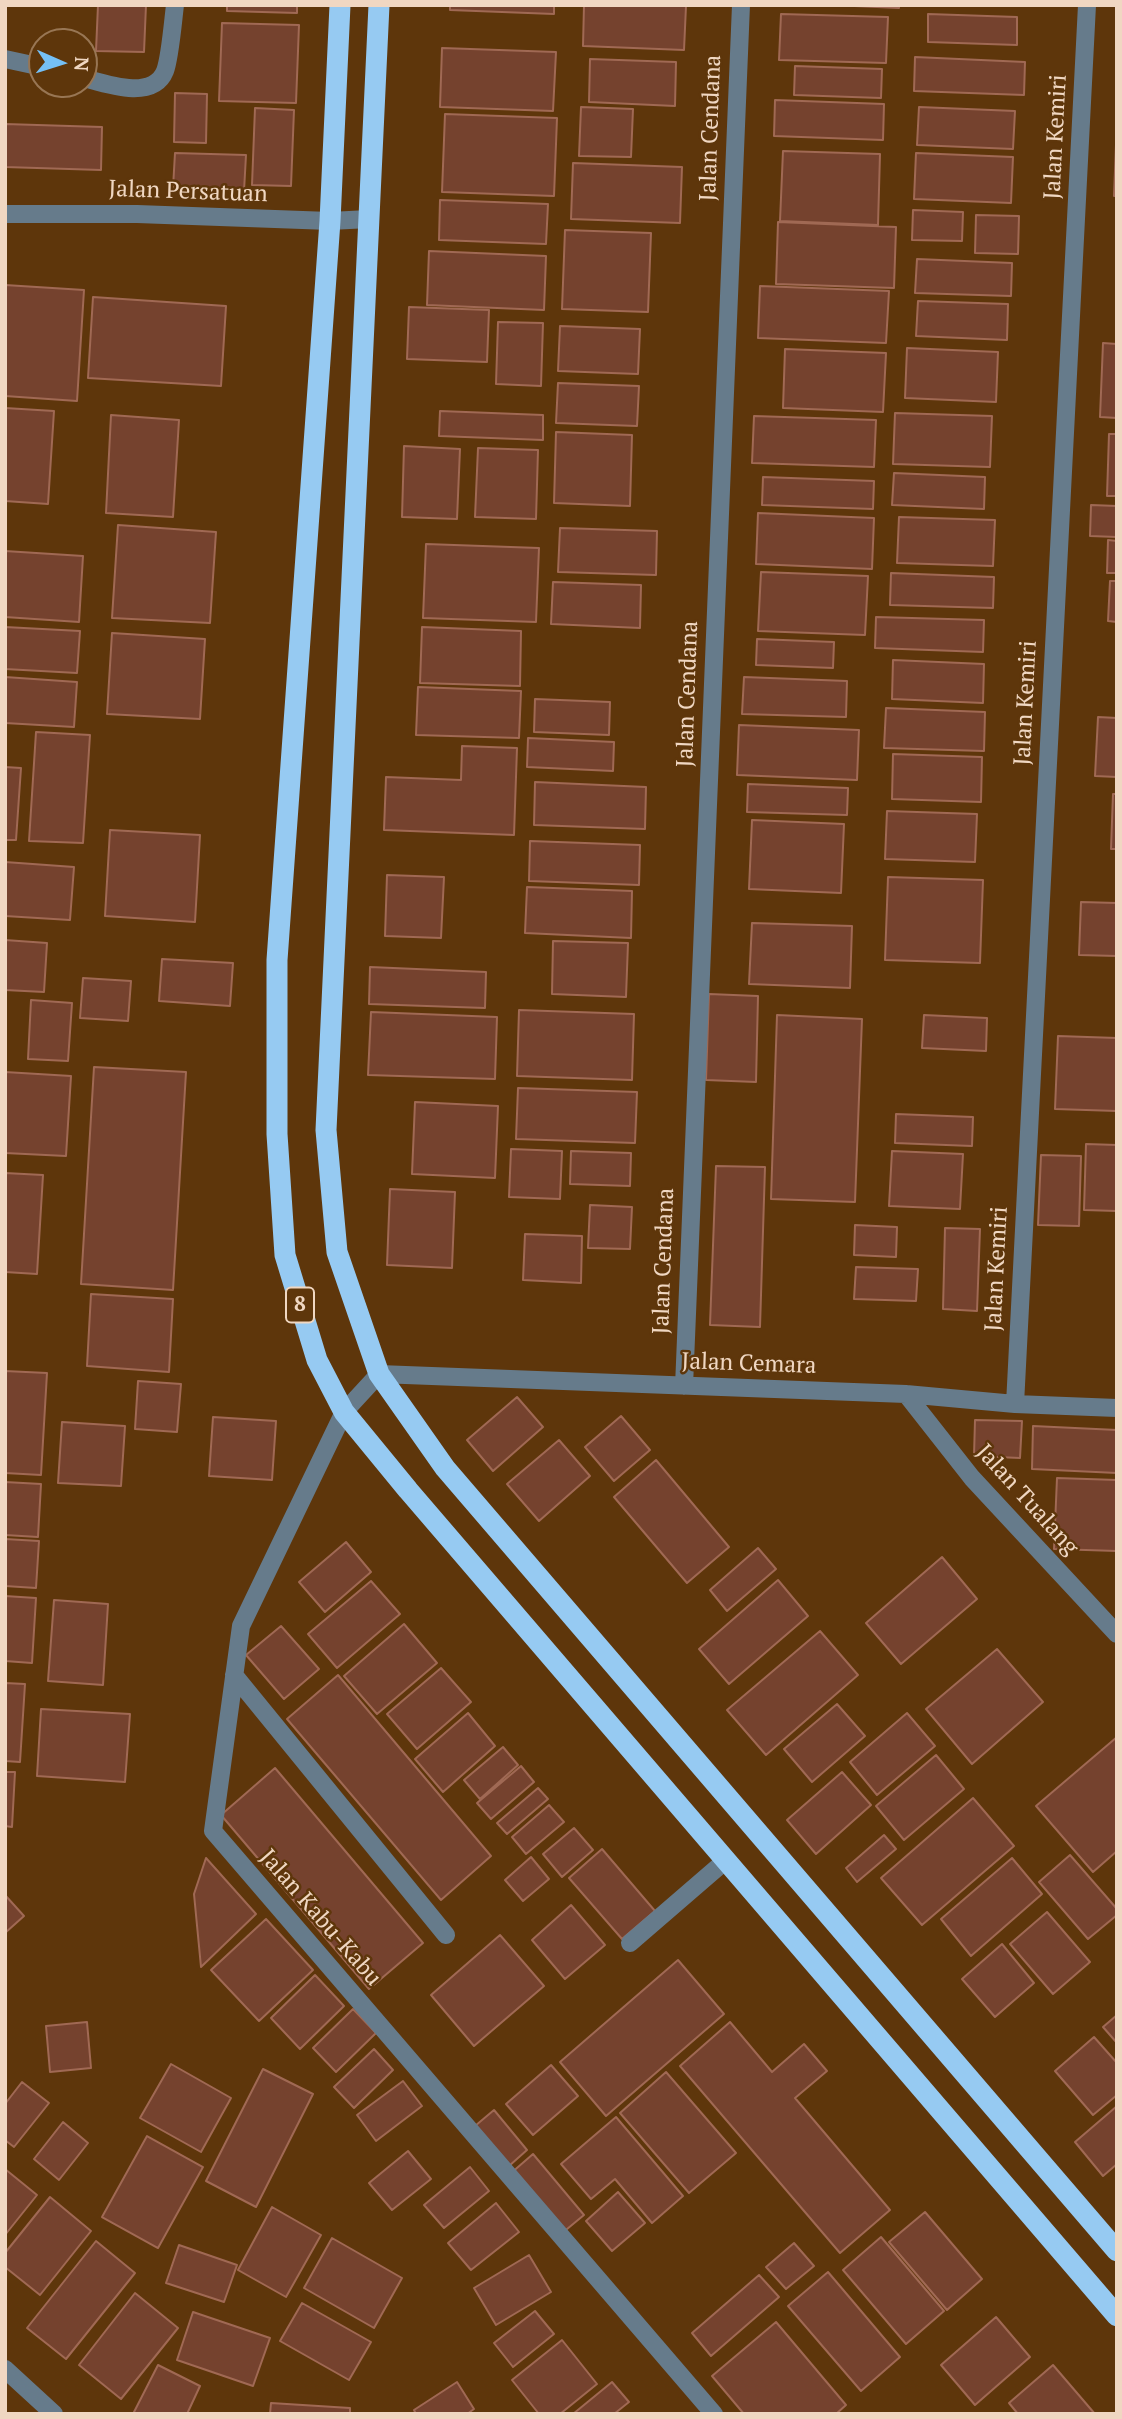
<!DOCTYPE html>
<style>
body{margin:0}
#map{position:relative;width:1122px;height:2419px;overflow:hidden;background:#5e360b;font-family:"PT Serif",serif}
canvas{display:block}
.frame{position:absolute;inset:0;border:7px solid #f0d7c2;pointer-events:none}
.north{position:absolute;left:28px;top:28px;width:70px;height:70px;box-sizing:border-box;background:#5e360b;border:2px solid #987654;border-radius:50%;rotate:93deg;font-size:19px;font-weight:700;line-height:28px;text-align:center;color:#f0d7c2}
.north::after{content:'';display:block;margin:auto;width:24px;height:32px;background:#75c0f6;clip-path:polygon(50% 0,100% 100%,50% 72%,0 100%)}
</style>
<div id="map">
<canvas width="1122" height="2419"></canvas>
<div class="frame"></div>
<div class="north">N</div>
</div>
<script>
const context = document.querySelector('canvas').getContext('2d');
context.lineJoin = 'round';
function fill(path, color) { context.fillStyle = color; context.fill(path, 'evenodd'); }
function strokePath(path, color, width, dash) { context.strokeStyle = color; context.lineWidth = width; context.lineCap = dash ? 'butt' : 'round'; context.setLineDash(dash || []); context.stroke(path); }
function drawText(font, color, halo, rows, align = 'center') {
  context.font = font + ' "PT Serif",serif'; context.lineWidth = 5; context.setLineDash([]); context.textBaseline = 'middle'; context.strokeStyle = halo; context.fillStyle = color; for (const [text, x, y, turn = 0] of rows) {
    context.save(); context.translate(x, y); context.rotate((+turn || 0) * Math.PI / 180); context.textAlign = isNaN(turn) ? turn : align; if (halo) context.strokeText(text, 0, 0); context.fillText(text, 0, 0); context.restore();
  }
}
const building = new Path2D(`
 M98 5H146L144 52 96 51Z
 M227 5H297V13L227 11Z
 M450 5H554V14L450 10Z
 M584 5 686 6 684 50 583 46Z
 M832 5H899V8Z
 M781 14 888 17 886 63 779 60Z
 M928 14 1017 17V45L928 42Z
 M222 23 299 25 296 103 219 101Z
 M442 48 556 52 553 111 440 107Z
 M915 57 1025 62 1024 95 914 91Z
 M590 59 676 62 675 106 589 102Z
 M795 66 882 69 881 98 794 95Z
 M175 93 207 94 206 143 174 142Z
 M775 100 884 104 883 140 774 136Z
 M581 107 633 109 631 157 579 156Z
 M919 107 1015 111 1013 149 917 145Z
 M255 108 294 110 291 186 252 185Z
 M445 114 557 118 554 196 442 192Z
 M1117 119V196H1114Z
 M5 124 102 127 101 170 5 167Z
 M783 151 880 154 878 225 780 221Z
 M175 153 246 155 244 191 173 188Z
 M916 153 1013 157 1011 203 914 199Z
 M573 163 682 167 680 223 571 219Z
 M440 200 548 204 546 244 439 240Z
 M913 210 963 212 962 241 912 240Z
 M976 215 1019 216 1018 254 975 253Z
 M778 222 896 227 894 288 776 284Z
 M565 230 651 233 648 312 562 309Z
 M429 251 546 256 544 310 427 305Z
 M917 259 1012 263 1011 296 915 293Z
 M5 285 84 290 77 401 5 396Z
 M760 286 889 291 886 343 758 338Z
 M93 297 226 306 221 386 88 378Z
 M918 301 1008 304 1007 340 916 336Z
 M409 307 489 310 487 362 407 359Z
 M498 322 543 323 541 386 496 384Z
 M560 326 640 329 638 374 558 371Z
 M1103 343 1117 344V418L1100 417Z
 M907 348 998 352 996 402 905 398Z
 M785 349 886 353 883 412 783 408Z
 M558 383 639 386 637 426 556 423Z
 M5 408 54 411 48 504 5 501Z
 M440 411 543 415V440L439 436Z
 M895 413 992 416 990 467 893 464Z
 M111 415 179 420 173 517 106 513Z
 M754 416 876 420 874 467 752 463Z
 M556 432 632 435 630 506 554 503Z
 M1109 434H1117V496H1107Z
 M404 446 460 449 457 519 402 517Z
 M478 448 538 450 536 519 475 517Z
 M894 473 985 477 984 509 892 505Z
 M763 477 874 481 873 509 762 505Z
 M1091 505 1117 506V537L1090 536Z
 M758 513 874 518 872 569 756 564Z
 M899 517 995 520 993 566 897 563Z
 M118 525 216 532 210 623 112 618Z
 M560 528 657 531 656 575 558 572Z
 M1108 540 1117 541V573H1107Z
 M426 544 539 548 536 622 423 618Z
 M5 551 83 556 79 622 5 617Z
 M761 572 868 576 865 635 758 631Z
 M891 573 994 577 993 608 890 605Z
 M1110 581H1117V622L1108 621Z
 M553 582 641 585 640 628 551 624Z
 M876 617 984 620 983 652 875 648Z
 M5 627 80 631 77 673 5 669Z
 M422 627 521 631 520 686 420 683Z
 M112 633 205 639 200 719 107 714Z
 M757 639 834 642 833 668 756 665Z
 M893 660 984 664 983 703 892 699Z
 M5 677 77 682 74 727 5 723Z
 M744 677 847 681 846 717 742 714Z
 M418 687 521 691 519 738 416 735Z
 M535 699 610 702 609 735 534 732Z
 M886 708 985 712 984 751 884 748Z
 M1098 717 1117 718V777L1095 776Z
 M739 725 859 730 857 780 737 775Z
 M36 732 90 735 83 843 29 841Z
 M528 738 614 742 613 771 527 767Z
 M462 746 517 748 514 835 384 830 386 777 461 780Z
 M893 754 982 757 981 802 892 799Z
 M5 767 21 768 16 840H5Z
 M535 782 646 787 645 829 534 825Z
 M748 784 848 788 847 815 747 812Z
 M1113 794H1117V849H1111Z
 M887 811 977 814 975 862 885 859Z
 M752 820 844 824 841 893 749 889Z
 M110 830 200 835 195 922 105 916Z
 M530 841 640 845 639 885 529 881Z
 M5 862 74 867 70 920 5 916Z
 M387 875 444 877 441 938 385 936Z
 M888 877 983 880 980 963 885 960Z
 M527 887 632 891 631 938 525 933Z
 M1081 902 1117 903V956L1079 955Z
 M752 923 852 926 850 988 749 984Z
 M5 940 47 943 44 992 5 990Z
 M553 941 628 943 626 997 552 994Z
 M162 959 233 963 230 1006 159 1001Z
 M370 967 486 972 485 1008 369 1004Z
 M83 978 131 981 128 1021 80 1018Z
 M709 994 758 996 756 1082 706 1080Z
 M31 1000 72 1003 68 1061 28 1059Z
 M519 1010 634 1014 632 1080 517 1076Z
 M371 1012 497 1017 495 1079 368 1075Z
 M777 1015 862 1019 855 1202 771 1199Z
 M924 1015 987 1018 986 1051 922 1048Z
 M1058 1036 1117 1038V1111L1055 1109Z
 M94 1067 186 1072 173 1290 81 1284Z
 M5 1072 71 1076 66 1156 5 1153Z
 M518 1088 637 1092 635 1143 516 1139Z
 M415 1102 498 1106 495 1178 412 1174Z
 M896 1114 973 1117 972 1146 895 1143Z
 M1086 1144 1117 1145V1211L1084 1210Z
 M511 1149 562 1151 560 1199 509 1197Z
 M571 1151 631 1153 630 1186 570 1184Z
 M892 1151 963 1154 960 1209 889 1206Z
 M1041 1155 1081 1156 1079 1226 1038 1225Z
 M716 1166 765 1167 760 1327 710 1325Z
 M5 1173 43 1175 37 1274 5 1272Z
 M390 1189 455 1192 452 1268 387 1265Z
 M590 1205 632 1207 630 1249 588 1248Z
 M855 1225 897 1227 896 1257 854 1255Z
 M945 1228 980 1229 977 1311 943 1309Z
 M525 1234 582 1236 581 1283 523 1280Z
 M856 1267 918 1269 916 1301 854 1299Z
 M91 1294 173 1299 169 1372 87 1366Z
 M5 1371 47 1373 41 1475 5 1473Z
 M138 1381 181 1384 177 1432 135 1429Z
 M517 1397 543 1427 493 1471 467 1440Z
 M621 1416 650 1450 614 1481 585 1447Z
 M213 1417 276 1421 272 1480 209 1476Z
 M975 1420 1022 1421 1020 1458 974 1456Z
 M62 1422 125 1426 121 1486 58 1483Z
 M1033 1426 1117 1430V1473L1032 1469Z
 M559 1440 590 1476 539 1521 507 1484Z
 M656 1460 729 1547 687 1583 614 1497Z
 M1057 1478 1117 1480V1551L1054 1549Z
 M5 1482 41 1484 38 1537 5 1535Z
 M5 1539 39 1541 36 1588 5 1586Z
 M346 1542 371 1572 325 1612 299 1582Z
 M758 1548 776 1569 727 1611 710 1590Z
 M942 1557 977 1599 901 1664 866 1623Z
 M778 1580 808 1616 729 1684 699 1649Z
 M371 1581 400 1614 337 1668 308 1634Z
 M5 1596 36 1598 32 1663 5 1661Z
 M54 1600 108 1604 103 1685 48 1681Z
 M404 1624 437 1663 377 1714 344 1676Z
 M281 1626 319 1669 284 1699 246 1655Z
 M820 1631 858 1675 766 1755 727 1710Z
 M997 1649 1043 1702 972 1764 926 1709Z
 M441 1668 471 1702 417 1749 387 1714Z
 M338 1675 491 1856 441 1900 287 1719Z
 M5 1683 25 1684 20 1762 5 1761Z
 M837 1704 865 1736 812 1782 784 1749Z
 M41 1709 130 1714 125 1782 37 1776Z
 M468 1713 495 1746 443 1792 415 1759Z
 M907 1713 935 1746 877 1795 850 1762Z
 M1117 1737V1851L1093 1872 1036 1806Z
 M503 1747 518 1765 480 1799 464 1780Z
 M936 1755 964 1789 904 1840 876 1806Z
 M521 1766 534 1782 491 1819 477 1803Z
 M275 1768 423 1943 369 1989 221 1815Z
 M5 1772H15L12 1827 5 1826Z
 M842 1772 871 1805 816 1854 787 1820Z
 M538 1788 548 1799 507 1834 497 1823Z
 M973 1798 1014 1846 922 1925 881 1878Z
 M549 1805 564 1822 526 1854 512 1837Z
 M574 1828 593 1850 562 1877 543 1854Z
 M884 1835 896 1849 857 1882 846 1868Z
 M602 1849 655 1911 622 1939 569 1878Z
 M1070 1855 1117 1909V1915L1088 1939 1039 1882Z
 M531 1857 549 1879 523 1901 505 1880Z
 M206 1858 256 1914 201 1967 194 1894Z
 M1012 1858 1042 1894 971 1956 941 1919Z
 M5 1895 24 1916 5 1933Z
 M571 1905 605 1945 565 1979 532 1940Z
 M1047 1912 1090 1962 1053 1994 1010 1944Z
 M266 1919 313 1970 259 2021 211 1970Z
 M500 1935 544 1986 474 2046 431 1995Z
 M1002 1944 1034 1983 995 2017 962 1979Z
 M678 1960 724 2014 606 2116 560 2062Z
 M315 1975 344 2006 300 2049 271 2018Z
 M353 2009 376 2033 336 2072 313 2048Z
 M1117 2015V2043L1103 2027Z
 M87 2022 91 2068 50 2072 46 2026Z
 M730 2022 772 2072 804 2044 827 2071 795 2098 890 2210 840 2253 680 2066Z
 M1094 2037 1117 2063V2095L1093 2115 1055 2071Z
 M374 2049 393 2070 354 2108 334 2087Z
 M171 2064 231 2098 201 2152 140 2118Z
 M551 2065 578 2096 533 2135 506 2104Z
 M263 2069 313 2094 256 2207 206 2181Z
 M666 2072 736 2153 689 2193 620 2113Z
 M403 2081 422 2106 376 2141 357 2115Z
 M22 2082 49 2103 14 2147 5 2140V2104Z
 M1117 2106V2164L1103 2176 1075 2142Z
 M494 2110 527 2150 509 2166 475 2126Z
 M616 2117 683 2196 652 2223 615 2179 591 2199 561 2164Z
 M63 2122 88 2143 59 2180 34 2159Z
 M147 2136 203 2167 158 2248 102 2217Z
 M408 2151 431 2179 392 2210 369 2183Z
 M533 2154 584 2215 561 2234 510 2174Z
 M470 2167 489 2191 444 2228 424 2205Z
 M5 2169 37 2195 5 2235Z
 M618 2192 645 2223 612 2251 586 2221Z
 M50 2197 91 2231 40 2295 5 2267V2253Z
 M496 2203 519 2232 471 2270 448 2243Z
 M272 2207 321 2235 286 2297 238 2270Z
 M925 2212 982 2279 947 2310 889 2242Z
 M881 2237 944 2311 906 2344 843 2270Z
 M332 2238 402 2278 374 2328 304 2288Z
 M96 2241 135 2273 66 2359 27 2328Z
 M794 2243 814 2266 786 2289 766 2267Z
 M179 2245 237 2265 224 2302 166 2283Z
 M529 2255 551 2292 496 2325 474 2288Z
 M828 2272 900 2357 861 2391 788 2306Z
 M759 2275 779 2297 711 2356 692 2333Z
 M135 2293 178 2328 121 2399 79 2365Z
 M302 2303 371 2342 349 2380 280 2341Z
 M535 2311 554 2334 513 2367 494 2343Z
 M193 2312 270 2338 253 2386 177 2360Z
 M996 2317 1030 2357 975 2405 941 2365Z
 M776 2322 846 2405 836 2414H744L712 2376Z
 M562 2340 597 2384 560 2414H539L512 2380Z
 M158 2365 200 2386 187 2414H133Z
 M1053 2365 1095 2414H1018L1009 2403Z
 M457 2382 474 2409 467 2414H416L414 2410Z
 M612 2382 629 2402 614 2414H573Z
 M271 2403 350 2408V2414H270Z`);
fill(building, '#75422e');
strokePath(building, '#a06954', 2);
strokePath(new Path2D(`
 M5 59 42 67
 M84 78C106 84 153 101 165 71 170 58 173 21 175 5
 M5 214H137L330 221 369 219
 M684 1386 741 5
 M906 1394 972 1478 1117 1634
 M1015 1404 1087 5
 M234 1675 446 1935
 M630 1943 725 1861
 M5 2369 54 2414
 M714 2414 213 1831 241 1626 344 1412 379 1374 906 1394 1015 1404 1117 1408`), '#667b8b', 18);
strokePath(new Path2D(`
 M340 5 330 221 277 960V1134L285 1255 317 1360 344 1412 408 1490 1117 2316
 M379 5 326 1130 337 1252 379 1374 445 1468 1117 2251`), '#96caf2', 21);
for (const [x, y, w] of [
 [300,1305,28]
]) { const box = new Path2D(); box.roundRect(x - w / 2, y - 17.5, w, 35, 5); context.fillStyle = '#5e360b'; context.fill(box); strokePath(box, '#f0d7c2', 2); }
drawText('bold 21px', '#f0d7c2', null, [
 ["8",300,1305]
]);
drawText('23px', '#f0d7c2', '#5e360b', [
 ["Jalan Cendana",711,128,-88],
 ["Jalan Kemiri",1056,137,-87],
 ["Jalan Persatuan",188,192,2],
 ["Jalan Cendana",688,694,-88],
 ["Jalan Kemiri",1026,703,-87],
 ["Jalan Cendana",664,1261,-88],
 ["Jalan Kemiri",997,1269,-87],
 ["Jalan Cemara",749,1364,2],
 ["Jalan Tualang",1027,1500,48],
 ["Jalan Kabu-Kabu",320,1918,49]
]);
</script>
